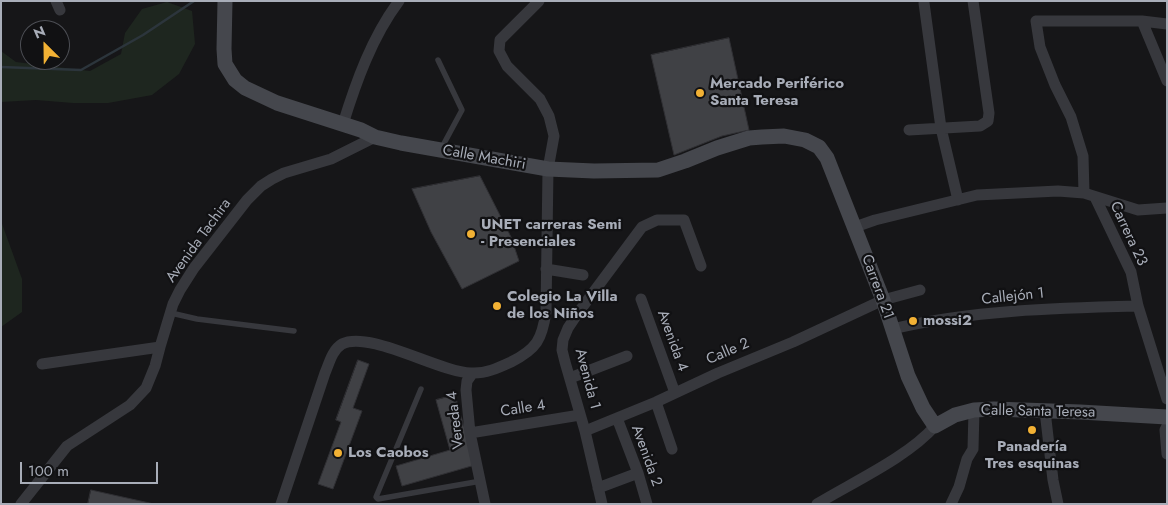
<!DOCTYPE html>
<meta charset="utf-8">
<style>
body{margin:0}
#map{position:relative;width:1168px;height:505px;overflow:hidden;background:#161618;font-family:Jost,sans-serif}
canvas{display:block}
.frame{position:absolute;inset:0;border:2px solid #a8adb8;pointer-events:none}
.north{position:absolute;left:20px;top:20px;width:50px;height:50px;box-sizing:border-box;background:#111113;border:1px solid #4d4f55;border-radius:50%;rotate:337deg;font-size:14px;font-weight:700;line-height:20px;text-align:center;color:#a8adb8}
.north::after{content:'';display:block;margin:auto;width:18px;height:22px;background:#f2b134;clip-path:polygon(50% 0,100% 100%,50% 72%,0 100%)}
.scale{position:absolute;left:20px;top:462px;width:138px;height:22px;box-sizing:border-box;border:2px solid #a8adb8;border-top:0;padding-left:6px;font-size:15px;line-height:18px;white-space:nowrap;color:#a8adb8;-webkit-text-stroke:4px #111113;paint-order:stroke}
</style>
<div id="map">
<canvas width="1168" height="505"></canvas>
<div class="frame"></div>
<div class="north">N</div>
<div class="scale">100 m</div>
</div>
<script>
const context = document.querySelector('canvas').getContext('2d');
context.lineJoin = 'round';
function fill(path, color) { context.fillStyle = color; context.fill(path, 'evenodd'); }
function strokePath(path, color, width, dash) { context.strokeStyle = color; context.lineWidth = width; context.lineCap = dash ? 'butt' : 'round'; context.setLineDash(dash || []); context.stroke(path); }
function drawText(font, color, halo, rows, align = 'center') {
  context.font = font + ' Jost,sans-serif'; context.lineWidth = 4.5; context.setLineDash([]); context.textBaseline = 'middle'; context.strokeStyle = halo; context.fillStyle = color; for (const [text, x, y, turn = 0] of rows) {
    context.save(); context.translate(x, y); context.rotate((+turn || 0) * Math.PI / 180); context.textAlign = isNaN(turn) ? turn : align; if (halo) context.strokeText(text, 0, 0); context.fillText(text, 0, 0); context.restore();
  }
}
fill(new Path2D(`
 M167 2 192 11 195 44 179 74 152 95 108 103H73L36 100 1 102V51L16 62 90 71 121 54 125 33 142 9Z
 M1 221 22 279V312L1 327Z`), '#1e261f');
strokePath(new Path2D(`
 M1 67 81 70 143 35 194 1`), '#2c353c', 2.5);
const building = new Path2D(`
 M729 38 749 130 722 136 674 155 651 55Z
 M480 176 511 237 519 261 462 289 431 232 412 189Z
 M358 360 369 364 353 408 362 411 333 489 318 484 341 422 336 420Z
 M455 395 475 465 402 486 396 466 450 450 436 400Z
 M91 490 154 504H88Z`);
fill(building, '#404145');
strokePath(building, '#303034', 1);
strokePath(new Path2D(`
 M438 60 462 110 441 149
 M171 313 197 319 294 331
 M421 389 376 497 378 499 481 481`), '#37383d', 5.5);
strokePath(new Path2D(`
 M56 1 60 10
 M924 3 941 128 958 200
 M1142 21 1167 81
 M343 124C356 82 372 37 399 1
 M909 130 980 126 988 121 989 113 973 1
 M1084 193 1083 156 1071 117 1055 85 1040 47 1036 21H1142L1167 24
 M1095 197 1131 272 1138 306 1167 399
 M855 227 875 220 977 195 1058 191 1084 193 1138 210 1167 208
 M546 269 583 275
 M641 299 675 393
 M892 329C972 310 1056 308 1138 306
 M42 364 160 347
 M472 374 467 381 466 390 470 433 485 504
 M570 378 627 356
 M656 402 672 449
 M1045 411 1053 480 1058 504
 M617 418 638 473 647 504
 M1167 426 1165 430 1167 454
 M585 431 656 402 718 373 793 342 883 300 920 290
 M470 433 580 415
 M598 488 638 473
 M21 504 67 446 130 405 146 388 155 366 160 347 173 304 180 290 194 268 247 200 261 186 272 179 284 173 331 159 375 137
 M281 504 325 373C329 364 332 350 342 344 369 330 439 372 471 373 485 374 498 368 511 362 537 349 542 339 546 312L548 169 554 136 549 116 540 99 507 66 499 51 500 40 539 1
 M602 504 585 431 565 362 562 350 563 340 568 328 578 313 642 227 657 220H684L701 266
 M817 504C853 482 908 457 935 426
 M951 504 959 487 967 459 973 449 974 410`), '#37383d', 11);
strokePath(new Path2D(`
 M225 1 224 49 225 64 235 80 245 88 277 103 361 130 375 137 401 143 548 169 594 171 658 170 685 161 717 148 749 138 762 137 784 136 805 140 819 147 827 158 883 300 908 376 923 408 935 426 955 415 974 410 994 409 1080 412 1167 417`), '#45474d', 15);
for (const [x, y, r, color] of [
 [700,93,5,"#f2b134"],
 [471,234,5,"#f2b134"],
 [497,306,5,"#f2b134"],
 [913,321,5,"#f2b134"],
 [1032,430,5,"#f2b134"],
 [338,453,5,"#f2b134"]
]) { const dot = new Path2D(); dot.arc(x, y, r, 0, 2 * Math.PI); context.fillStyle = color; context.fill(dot); strokePath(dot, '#111113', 2); }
drawText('bold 15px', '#a8adb8', '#111113', [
 ["Mercado Periférico",710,84],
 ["Santa Teresa",710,101],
 ["UNET carreras Semi",481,225],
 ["- Presenciales",481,242],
 ["Colegio La Villa",507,297],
 ["de los Niños",507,314],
 ["mossi2",923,321],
 ["Panadería",1032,447,"center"],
 ["Tres esquinas",1032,464,"center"],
 ["Los Caobos",348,453]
], 'left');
drawText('15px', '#a8adb8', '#111113', [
 ["Calle Machiri",484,158,10],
 ["Carrera 23",1128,234,65],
 ["Avenida Tachira",199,241,-54],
 ["Carrera 21",877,287,70],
 ["Callejón 1",1013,297,-6],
 ["Avenida 4",672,341,70],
 ["Calle 2",728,352,-23],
 ["Avenida 1",587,379,75],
 ["Calle 4",523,409,-9],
 ["Calle Santa Teresa",1038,412,1],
 ["Vereda 4",456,420,-97],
 ["Avenida 2",646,456,70]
]);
</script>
